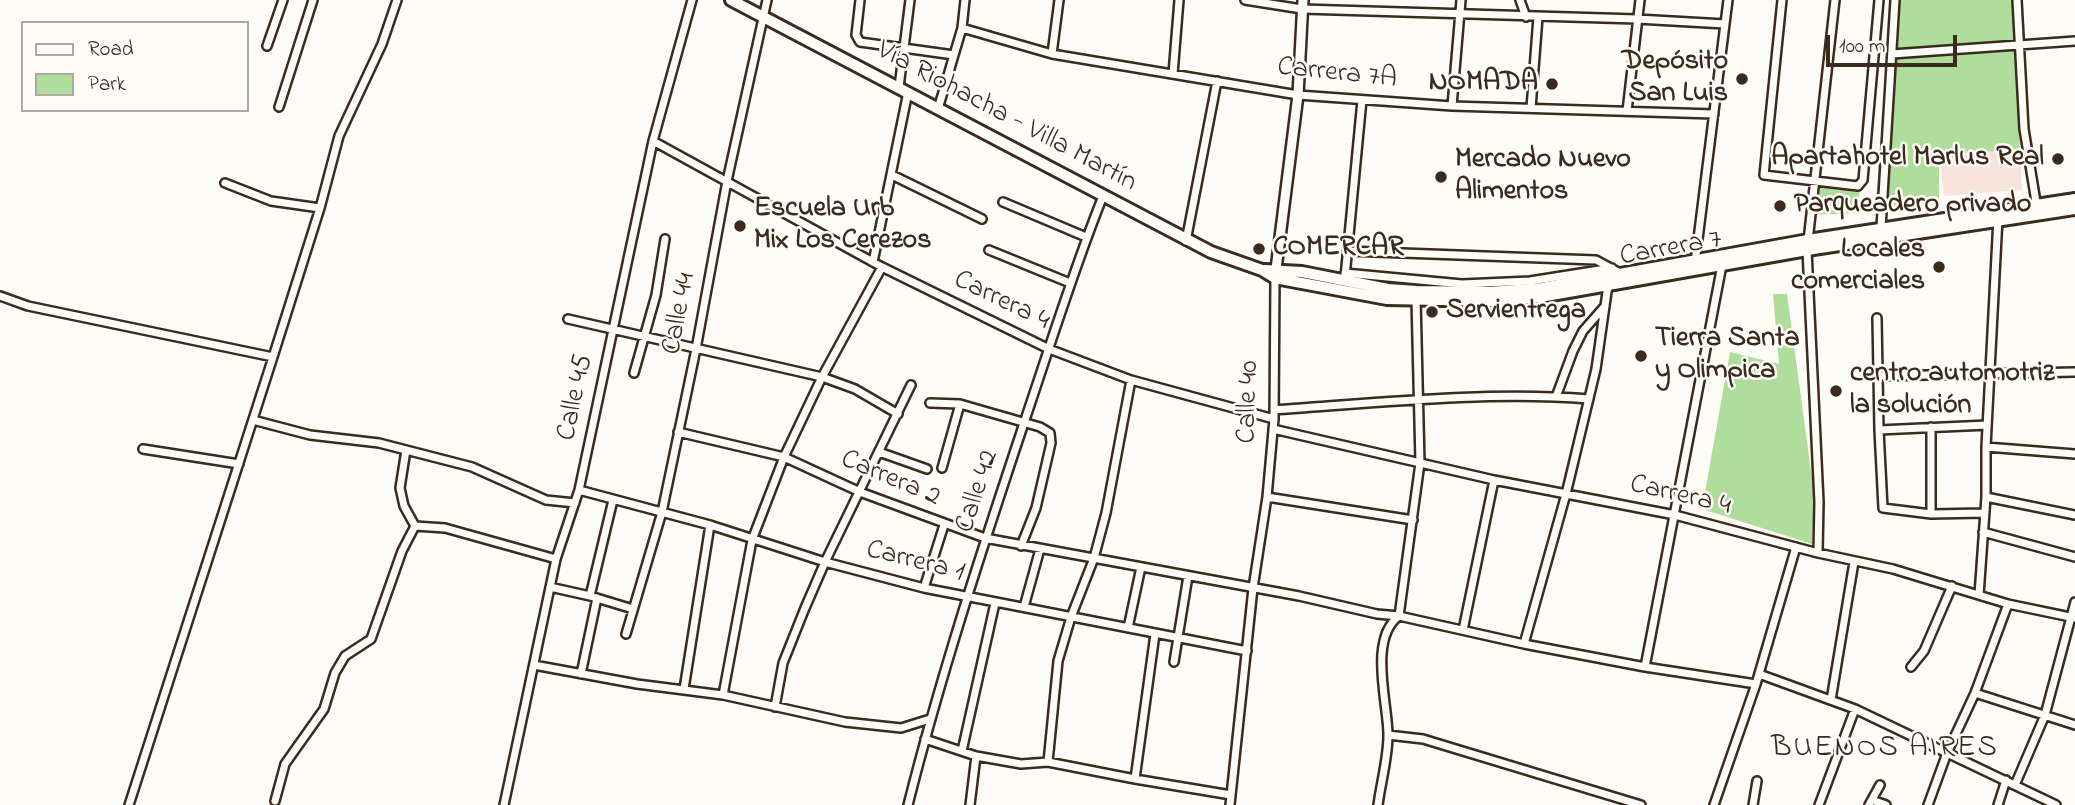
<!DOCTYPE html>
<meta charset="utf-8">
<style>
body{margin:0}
#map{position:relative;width:2075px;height:805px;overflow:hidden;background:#fdfcf7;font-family:"Indie Flower",sans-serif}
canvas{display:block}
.legend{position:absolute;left:21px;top:21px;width:228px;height:91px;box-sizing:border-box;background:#fdfcf7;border:2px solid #afa8a0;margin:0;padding:9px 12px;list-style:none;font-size:21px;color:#3b2a1e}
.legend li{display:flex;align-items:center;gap:14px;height:35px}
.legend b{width:35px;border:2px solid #afa8a0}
.scale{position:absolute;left:1826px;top:35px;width:131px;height:32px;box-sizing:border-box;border:4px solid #3b2a1e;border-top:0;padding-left:9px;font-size:21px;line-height:24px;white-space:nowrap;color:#3b2a1e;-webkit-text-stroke:5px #fdfcf7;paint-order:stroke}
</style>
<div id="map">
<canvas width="2075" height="805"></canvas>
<ul class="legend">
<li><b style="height:9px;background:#fdfcf7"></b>Road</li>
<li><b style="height:19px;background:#afdd9c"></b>Park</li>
</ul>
<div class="scale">100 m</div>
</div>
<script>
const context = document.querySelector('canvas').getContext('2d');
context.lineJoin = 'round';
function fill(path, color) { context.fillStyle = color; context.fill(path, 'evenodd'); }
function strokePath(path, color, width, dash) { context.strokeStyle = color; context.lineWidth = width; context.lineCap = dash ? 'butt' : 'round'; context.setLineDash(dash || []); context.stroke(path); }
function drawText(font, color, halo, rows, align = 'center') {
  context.font = font + ' "Indie Flower",sans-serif'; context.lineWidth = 5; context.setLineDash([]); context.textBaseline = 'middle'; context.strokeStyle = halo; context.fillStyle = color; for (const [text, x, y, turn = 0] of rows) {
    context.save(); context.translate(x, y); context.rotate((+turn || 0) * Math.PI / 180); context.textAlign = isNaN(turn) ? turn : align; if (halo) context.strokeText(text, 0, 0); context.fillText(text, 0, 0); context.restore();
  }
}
fill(new Path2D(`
 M2020 150 2022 190 1944 196 1939 154Z`), '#f6e4dc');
fill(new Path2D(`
 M1891 0H2012L2020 150 1939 154V200L1875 214Z
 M1816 187 1860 191 1856 213 1813 215Z
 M1773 294H1787L1814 493 1812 544 1702 509 1730 352 1779 364Z`), '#afdd9c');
const minor = new Path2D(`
 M860 0 856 35 860 42 954 55
 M1245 0 1302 9 1637 19 1725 24
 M1520 0 1526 17
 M1782 0 1764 175 1858 186 1863 180 1879 0
 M2017 0 2024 129 2037 208
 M962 28 1052 54 1298 95 1452 106 1714 114
 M267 46 283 0
 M1052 54 1059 0
 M1892 54 2075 41
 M1173 74 1179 0
 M899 87 910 0
 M1452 106 1461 0
 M279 107 313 0
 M1531 108 1538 17
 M938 109 962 28 965 0
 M1627 111 1640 0
 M653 141 882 267 1049 349 1131 380 1274 419
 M892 175 982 219
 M225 183 271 201 320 208
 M1003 202 1086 237
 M1881 228 1895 0
 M1186 241 1217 81
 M989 250 1070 283
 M1347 251 1596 260 1622 274
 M873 262 908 92
 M1695 263 1728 0
 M1345 273 1462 284 1530 281 1612 268
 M1345 277 1362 100
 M0 296 28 306 273 357
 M1877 318 1879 430 1883 508 1931 514 1985 513
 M568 319 822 377 855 389 898 414
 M634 373 656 295 665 239
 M1878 376 2075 372
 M1556 397 1573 351 1583 331 1605 306
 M930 403 960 404 1040 427 1050 433 1051 443 1036 508 1021 546
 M1274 410C1376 403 1487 391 1589 399
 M253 420 310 435 379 443 472 467 546 500 575 503
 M1931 427V514
 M1273 429 1494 480 1675 515 1818 553 1893 569 2008 604 2075 618
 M1879 430 1987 425
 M678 432 784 457 860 492 985 538 1299 596 1377 614 1399 616 1524 644 1645 667 1756 684
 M1986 447 2075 454
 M143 449 239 464
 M406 450 400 488 404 506 415 526
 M879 452 927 469
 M942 468 960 404
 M579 490 710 525 825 562 924 588 1247 651
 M1267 497 1413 520
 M1986 497 2075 515
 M1983 532 2075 557
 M1818 553 1819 502 1807 250 1835 0
 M550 587 590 596 633 609
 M924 588 944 525
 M1979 595 1986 497V447L1998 218
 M590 596 613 500
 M1024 607 1040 549
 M1128 628 1141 567
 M1463 630 1494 480
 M626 634 662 512 696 349 727 181 767 0
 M1524 644 1566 494 1596 369 1608 285
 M1174 662 1188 576
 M534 665 637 684 723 695 845 722 901 728 930 719
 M1645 667 1722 265
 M1911 667 1924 651 1952 586
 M581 674 597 598
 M1759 674 1855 709 2056 805
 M684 689 710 525
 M1975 693 2075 725
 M723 695 752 540 784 457 822 377 882 267
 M1831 700 1854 562
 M775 707 783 663 805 608 825 562 911 385
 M1388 735 1423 739 1641 805
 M925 739 976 756 1021 764 1048 762 1135 779 1231 795
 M962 751 995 603
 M1048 762 1058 661 1071 617 1094 558 1106 513 1131 380
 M1135 779 1155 634
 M2015 785 2045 715 2075 602
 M1872 800 1886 805
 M275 801 285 764 324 709 335 673 345 656 371 639 402 551 415 526 445 528 556 559
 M129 805 273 357 320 208 339 136 382 44 397 0
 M504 805 556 559 579 490 653 141 692 0
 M908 805C941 674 983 546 1026 417 1051 343 1074 268 1103 196
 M970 805 976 756
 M1230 805 1253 588 1267 497 1274 419 1275 278
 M1378 805C1381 782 1388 758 1388 735 1388 703 1368 639 1399 616L1420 463 1416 299
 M1714 805 1756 684 1796 547
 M1753 805 1757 781
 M1819 805 1855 709
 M1869 805 1880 785
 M1928 805 1947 753 1975 693 2008 604
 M1998 805 2006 780`);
const tertiary = new Path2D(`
 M1275 277 1298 95 1303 0`);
const secondary = new Path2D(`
 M731 0 1211 252 1262 270 1275 278 1387 299 1492 301 1540 297 1807 250 2075 209
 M1265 270 1302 272 1388 289 1416 291 1490 292 1542 288 1808 240 2075 199`);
strokePath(minor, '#3b2a1e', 12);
strokePath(tertiary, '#3b2a1e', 14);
strokePath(secondary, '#3b2a1e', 16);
strokePath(minor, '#fdfcf7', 7);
strokePath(tertiary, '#fdfcf7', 9);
strokePath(secondary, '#fdfcf7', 10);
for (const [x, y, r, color] of [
 [1742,79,7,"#3b2a1e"],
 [1552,84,7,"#3b2a1e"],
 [2058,159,7,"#3b2a1e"],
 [1441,177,7,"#3b2a1e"],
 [1780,206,7,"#3b2a1e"],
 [740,226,7,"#3b2a1e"],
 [1259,249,7,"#3b2a1e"],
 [1939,267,7,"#3b2a1e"],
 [1432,312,7,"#3b2a1e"],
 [1641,356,7,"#3b2a1e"],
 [1836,391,7,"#3b2a1e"]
]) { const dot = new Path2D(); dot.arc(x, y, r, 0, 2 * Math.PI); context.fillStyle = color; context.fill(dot); strokePath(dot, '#fdfcf7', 2.5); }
drawText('bold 28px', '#3b2a1e', '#fdfcf7', [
 ["Depósito",1728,63,"right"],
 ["San Luis",1728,95,"right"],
 ["NOMADA",1538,84,"right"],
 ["Apartahotel Marlus Real",2044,159,"right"],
 ["Mercado Nuevo",1455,161],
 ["Alimentos",1455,193],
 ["Parqueadero privado",1794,206],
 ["Escuela Urb",754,210],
 ["Mix Los Cerezos",754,242],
 ["COMERCAR",1273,249],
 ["Locales",1925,251,"right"],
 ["comerciales",1925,283,"right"],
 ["Servientrega",1446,312],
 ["Tierra Santa",1655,340],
 ["y Olimpica",1655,372],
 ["centro automotriz",1850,375],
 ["la solución",1850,407]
], 'left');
drawText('28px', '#3b2a1e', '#fdfcf7', [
 ["Carrera 7A",1337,75,6],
 ["Vía Riohacha - Villa Martín",1006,118,28],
 ["Carrera 7",1671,250,-10],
 ["Carrera 4",1001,302,26],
 ["Calle 44",681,314,-79],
 ["Calle 45",577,398,-78],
 ["Calle 40",1250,402,-88],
 ["Carrera 2",890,480,23],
 ["Calle 42",979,492,-72],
 ["Carrera 4",1680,497,13],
 ["Carrera 1",915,563,14]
]);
context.letterSpacing = '2px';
drawText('30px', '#3b2a1e', '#fdfcf7', [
 ["BUENOS AIRES",1885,750]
]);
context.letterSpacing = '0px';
</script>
